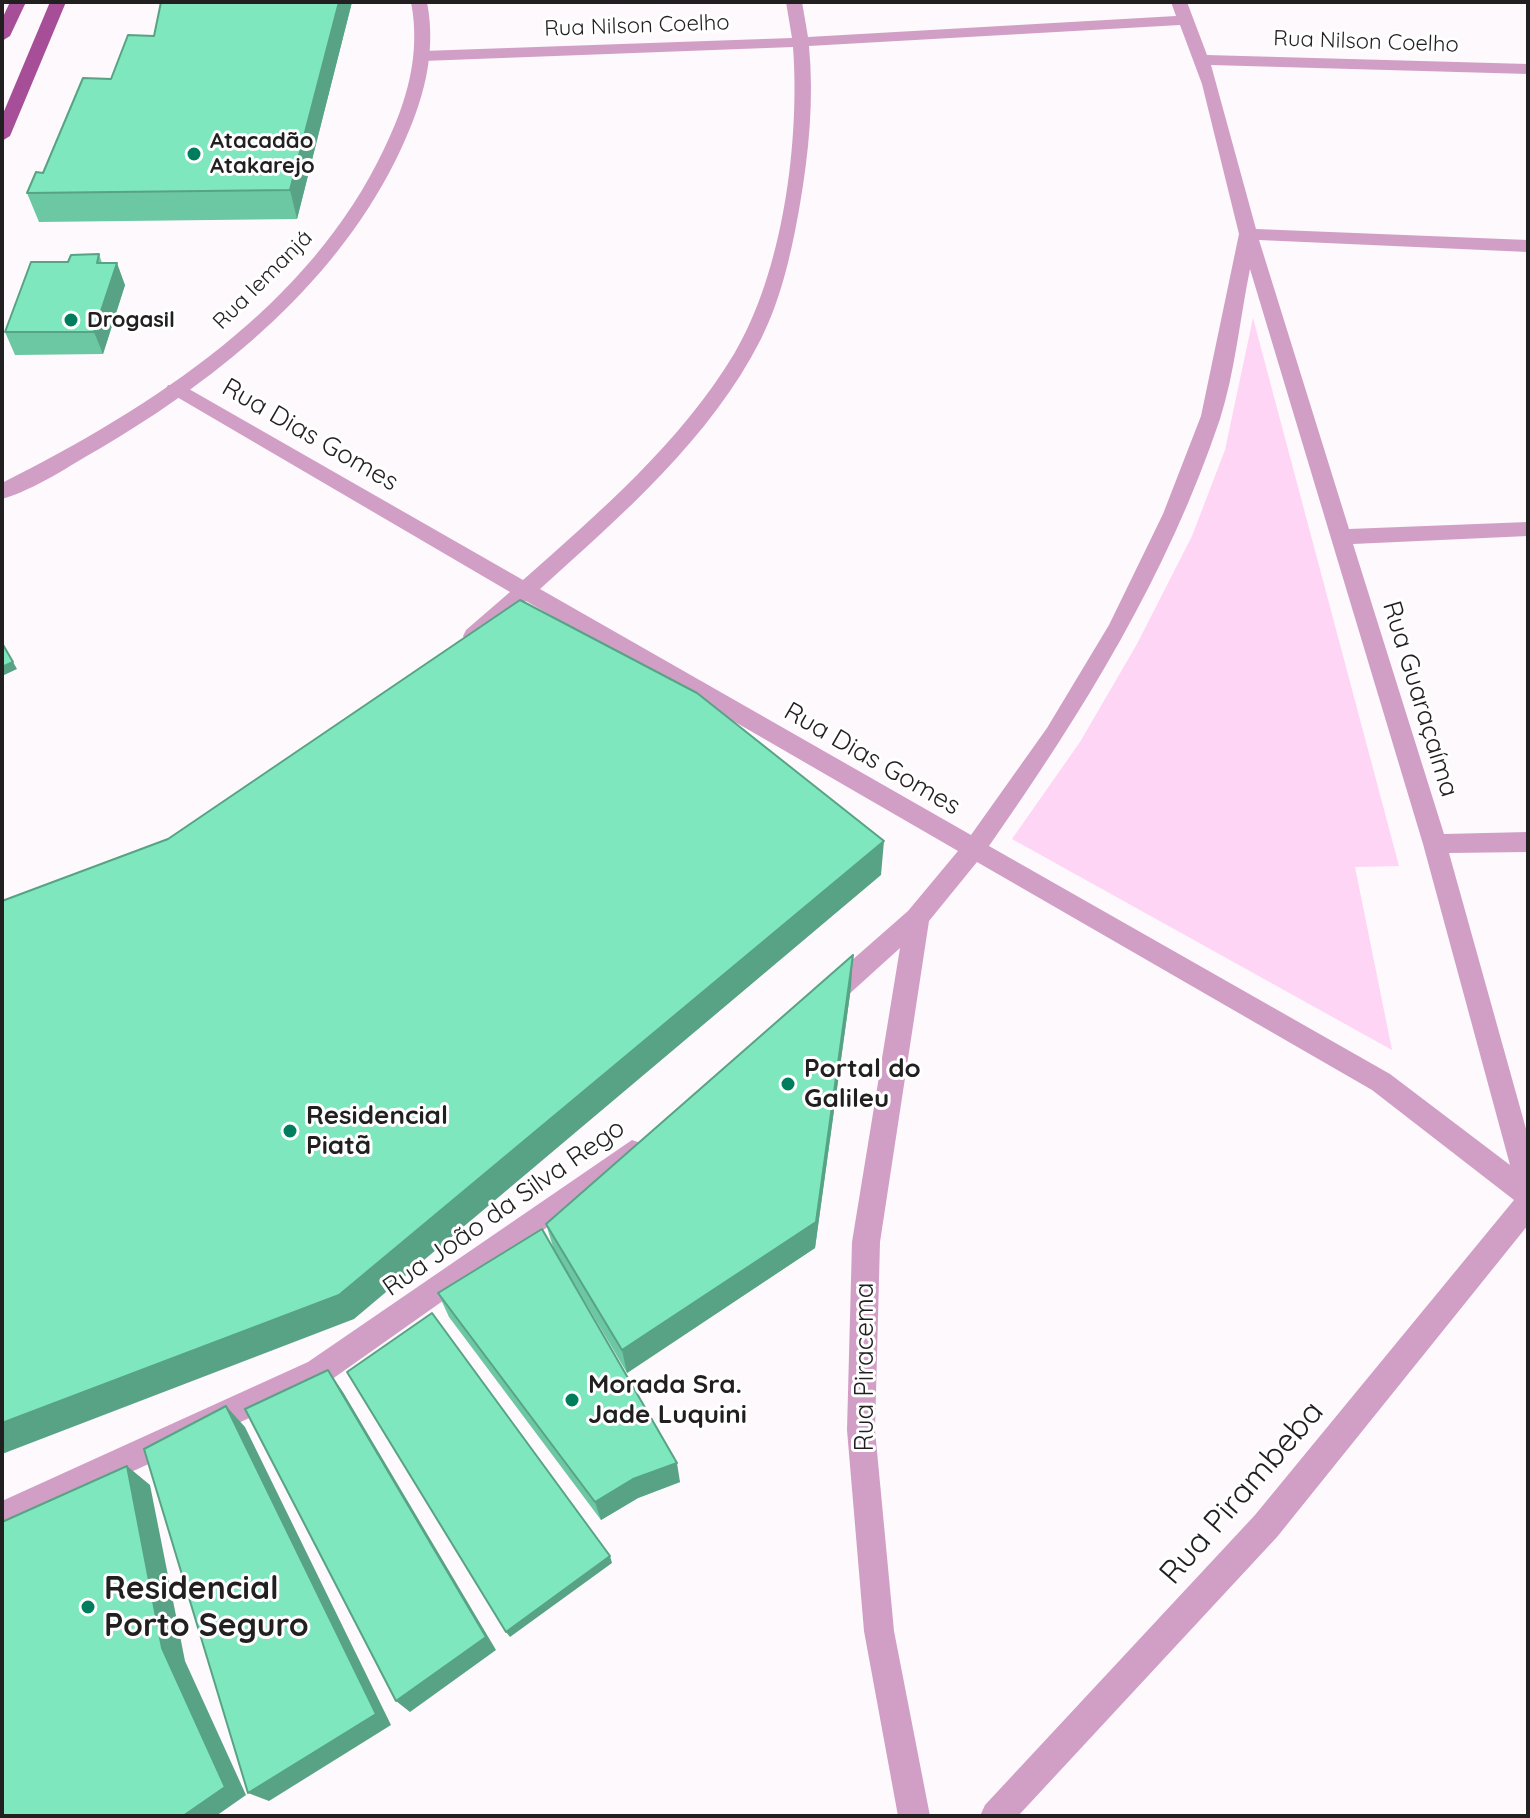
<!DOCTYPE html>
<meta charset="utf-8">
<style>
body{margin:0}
#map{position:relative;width:1530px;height:1818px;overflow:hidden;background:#fdf9fc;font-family:Quicksand,sans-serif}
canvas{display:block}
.frame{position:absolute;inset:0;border:4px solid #211f20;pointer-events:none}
</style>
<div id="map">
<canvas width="1530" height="1818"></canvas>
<div class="frame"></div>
</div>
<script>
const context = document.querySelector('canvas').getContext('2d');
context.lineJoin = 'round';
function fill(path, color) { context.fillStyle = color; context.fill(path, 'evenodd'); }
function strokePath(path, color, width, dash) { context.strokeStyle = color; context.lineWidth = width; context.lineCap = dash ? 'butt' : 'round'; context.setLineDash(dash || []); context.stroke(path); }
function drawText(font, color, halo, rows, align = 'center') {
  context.font = font + ' Quicksand,sans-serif'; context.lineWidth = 6; context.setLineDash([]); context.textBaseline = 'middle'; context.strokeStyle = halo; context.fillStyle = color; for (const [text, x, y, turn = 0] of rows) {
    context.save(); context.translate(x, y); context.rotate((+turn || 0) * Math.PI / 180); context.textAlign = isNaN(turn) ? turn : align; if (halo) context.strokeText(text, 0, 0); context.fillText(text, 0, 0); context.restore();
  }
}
fill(new Path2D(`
 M1253 318 1399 866 1355 867 1392 1050 1012 839 1080 742 1137 644 1192 536 1225 450Z`), '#fed5f4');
fill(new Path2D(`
 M786 2H802L808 37 1176 16 1171 2H1187L1207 55 1528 64V74L1211 65 1256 229 1528 240V252L1259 240 1349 529 1528 522V536L1353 544 1444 834 1528 832V852L1449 853 1528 1136V1225L1277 1537 1018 1816H980L985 1805 1255 1515 1514 1200 1372 1090 977 862 929 921 880 1242 875 1430 894 1631 930 1816H898L864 1631 847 1430 852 1242 900 948 836 1006 827 1009 818 1006 815 998 818 990 908 911 958 851 526 601 482 642H466L463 636 466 630 510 592 165 390 168 385H182L523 580C599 513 681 442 734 354 783 272 800 141 793 47L423 61 415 56 423 51 792 38ZM1180 25 1202 84 1239 234 1201 416 1163 514 1109 625 1047 728 971 835 540 589C621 516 711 438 761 339 782 297 792 250 800 204 809 152 814 99 809 46ZM1250 269 1423 844 1510 1165 1390 1074 989 846C1083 712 1168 574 1220 419 1235 372 1240 318 1250 269Z
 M632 1140 641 1143 645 1152 641 1161 328 1382 2 1531V1501L308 1362Z`), '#d19fc6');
fill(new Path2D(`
 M411 2H427C437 54 423 102 401 149 340 280 222 377 99 449 69 466 36 489 2 499V483C153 407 310 306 384 149 407 102 421 54 411 2Z`), '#d19fc6');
fill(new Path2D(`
 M10 2H26L10 36 2 41V19Z
 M50 2H66L10 136 2 141V116Z`), '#a74e98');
fill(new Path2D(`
 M352 2 297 219 39 222 27 193 154 36Z
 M99 254 102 263 125 285 103 354 15 355 5 332 68 262Z
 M851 987 815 1248 627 1373 568 1273 680 1482 638 1498 601 1520 449 1317 438 1293 553 1247 546 1224Z`), '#6cc7a3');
fill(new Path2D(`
 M339 2H352L297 219 290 190Z
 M117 263 125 285 103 354 94 332Z
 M13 662 17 669 2 676V667Z
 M884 841 881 875 354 1319 2 1454V1423Z
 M853 955 851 987 815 1248 627 1373 622 1350Z
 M328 1370 343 1392 496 1650 410 1712 396 1701Z
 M226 1406 245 1427 391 1725 269 1801 248 1793Z
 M677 1463 680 1482 638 1498 601 1520 595 1502 633 1479Z
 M127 1466 150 1485 185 1661 246 1795 216 1816H183Z
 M610 1556 612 1563 510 1637 506 1632Z`), '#58a285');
const building = new Path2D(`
 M161 2H339L290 190 27 193 36 172 43 173 83 78 111 79 128 35 154 36Z
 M99 254 97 263H117L94 332H5L31 262H68L71 255Z
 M520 600 697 693 884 841 339 1295 2 1423V901L168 839Z
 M2 643 13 662 2 667Z
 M853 955 816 1222 622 1350 546 1224Z
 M542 1229 677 1463 633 1479 595 1502 438 1293Z
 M432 1313 610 1556 506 1632 347 1372Z
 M328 1370 486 1637 396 1701 245 1409Z
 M226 1406 376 1714 248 1793 144 1449Z
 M127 1466 162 1648 225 1787 183 1816H2V1522Z`);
fill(building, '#7ee7be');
strokePath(building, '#58a285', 2);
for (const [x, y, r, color] of [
 [194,154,8,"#007d5c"],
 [71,320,8,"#007d5c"],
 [788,1084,8,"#007d5c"],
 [290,1131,8,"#007d5c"],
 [572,1400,8,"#007d5c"],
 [88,1607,8,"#007d5c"]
]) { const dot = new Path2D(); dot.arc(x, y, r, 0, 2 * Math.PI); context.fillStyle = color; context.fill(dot); strokePath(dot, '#fff', 3); }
drawText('22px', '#211f20', '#fff', [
 ["Rua Nilson Coelho",637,26,-2],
 ["Rua Nilson Coelho",1366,42,2],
 ["Rua Iemanjá",263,280,-45]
]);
drawText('bold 22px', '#211f20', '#fff', [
 ["Atacadão",210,141],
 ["Atakarejo",210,166],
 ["Drogasil",87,320]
], 'left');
drawText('26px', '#211f20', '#fff', [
 ["Rua Dias Gomes",310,435,30],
 ["Rua Guaraçaíma",1420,699,73],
 ["Rua Dias Gomes",872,759,30],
 ["Rua João da Silva Rego",504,1208,-35],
 ["Rua Piracema",865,1367,-90]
]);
drawText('bold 26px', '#211f20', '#fff', [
 ["Portal do",804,1069],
 ["Galileu",804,1099],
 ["Residencial",306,1116],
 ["Piatã",306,1146],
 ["Morada Sra.",588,1385],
 ["Jade Luquini",588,1415]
], 'left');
drawText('32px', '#211f20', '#fff', [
 ["Rua Pirambeba",1242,1493,-49]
]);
drawText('bold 32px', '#211f20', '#fff', [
 ["Residencial",104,1589],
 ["Porto Seguro",104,1626]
], 'left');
</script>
